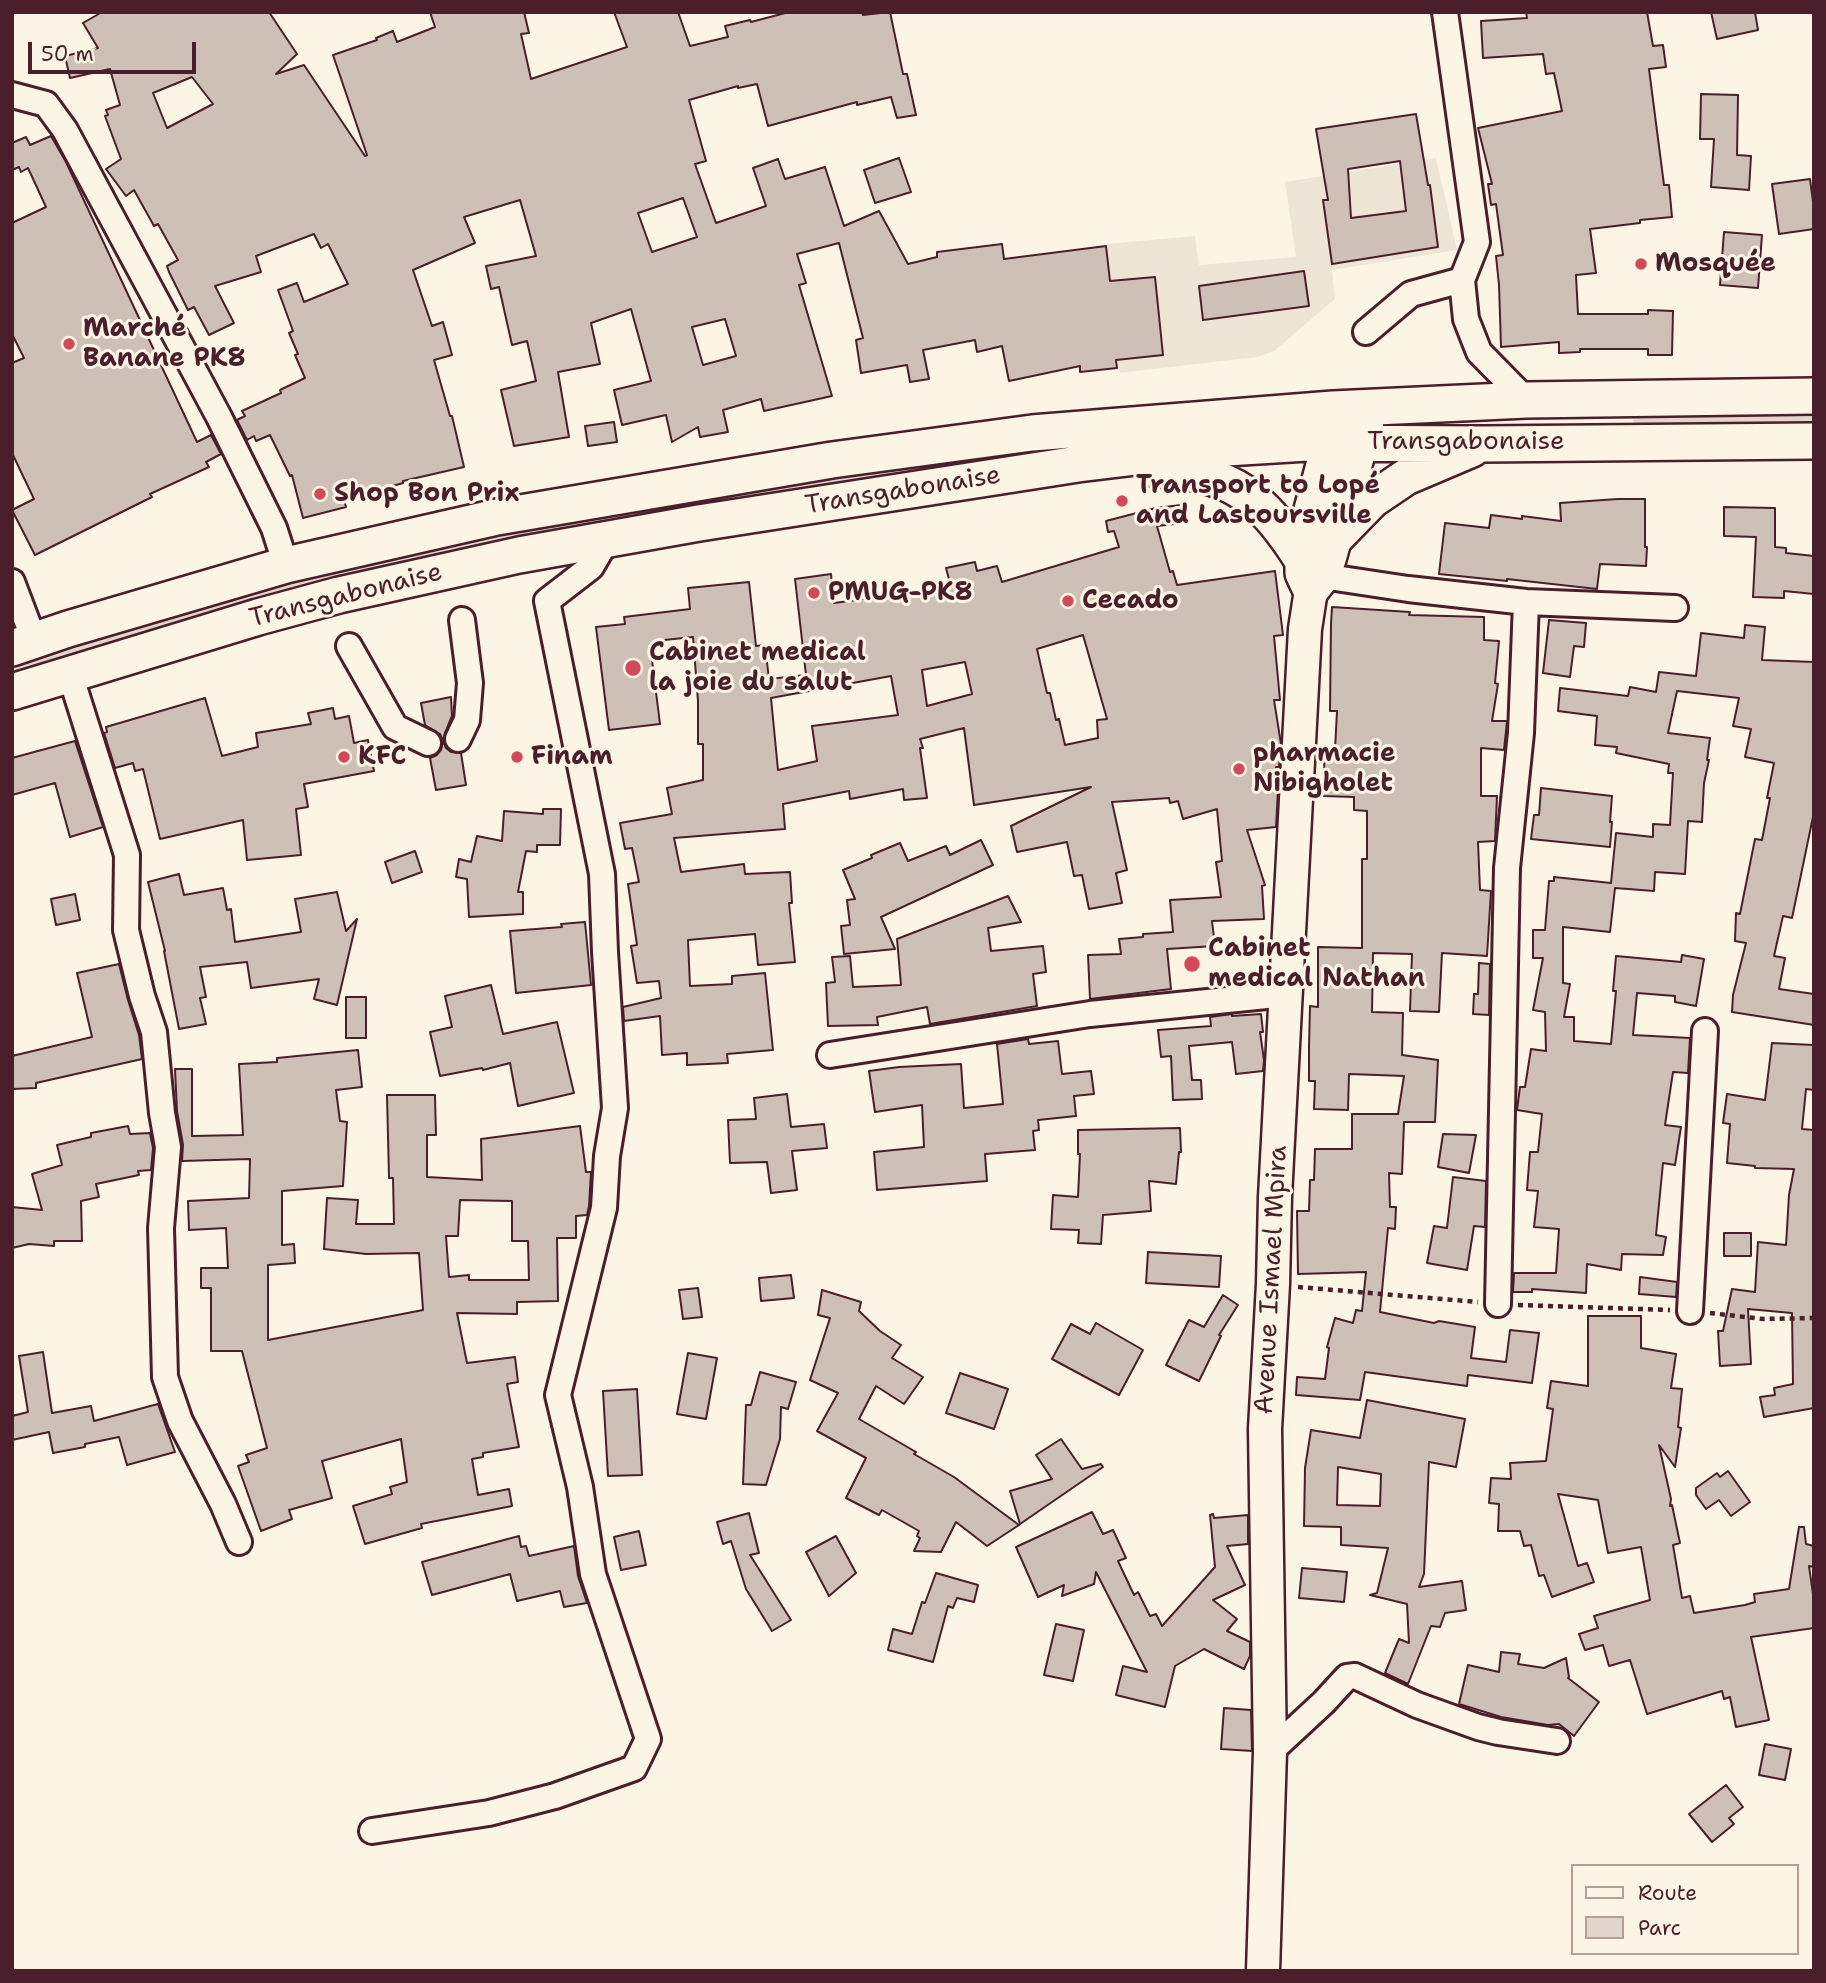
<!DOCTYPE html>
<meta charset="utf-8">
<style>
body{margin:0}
#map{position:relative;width:1826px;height:1983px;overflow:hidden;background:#fcf5e5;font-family:"Shantell Sans",sans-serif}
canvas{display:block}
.frame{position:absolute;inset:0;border:14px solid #4a1f2b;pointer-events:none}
.legend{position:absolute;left:1571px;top:1864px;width:228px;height:91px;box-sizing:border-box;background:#fcf5e5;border:2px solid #b59f9b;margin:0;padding:9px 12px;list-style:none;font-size:21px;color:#4a1f2b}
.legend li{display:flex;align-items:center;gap:14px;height:35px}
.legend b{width:35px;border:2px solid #b59f9b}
.scale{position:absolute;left:28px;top:42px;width:168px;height:32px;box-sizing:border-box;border:4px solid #4a1f2b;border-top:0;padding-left:9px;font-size:21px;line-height:24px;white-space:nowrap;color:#4a1f2b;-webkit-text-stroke:5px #fcf5e5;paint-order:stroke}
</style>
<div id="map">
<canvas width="1826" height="1983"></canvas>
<div class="frame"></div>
<ul class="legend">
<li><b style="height:9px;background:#fcf5e5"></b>Route</li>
<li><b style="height:19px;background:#e2d5ca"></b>Parc</li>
</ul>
<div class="scale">50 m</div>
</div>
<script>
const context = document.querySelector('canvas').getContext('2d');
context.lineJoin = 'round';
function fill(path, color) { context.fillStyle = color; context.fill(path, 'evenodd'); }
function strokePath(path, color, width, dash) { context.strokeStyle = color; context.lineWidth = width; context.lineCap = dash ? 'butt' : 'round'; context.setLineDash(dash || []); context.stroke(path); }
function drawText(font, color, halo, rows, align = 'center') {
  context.font = font + ' "Shantell Sans",sans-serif'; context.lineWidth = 6; context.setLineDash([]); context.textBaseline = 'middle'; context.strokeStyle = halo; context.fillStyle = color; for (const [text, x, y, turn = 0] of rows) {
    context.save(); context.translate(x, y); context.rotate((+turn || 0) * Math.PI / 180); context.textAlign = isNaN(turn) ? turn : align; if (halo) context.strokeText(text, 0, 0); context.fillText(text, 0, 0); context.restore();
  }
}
fill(new Path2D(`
 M1436 158 1457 250 1332 270 1335 299 1274 351 1257 357 1119 373 1107 244 1195 236 1199 265 1296 257 1285 182Z`), '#eee5d7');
fill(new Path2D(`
 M1668 414H1814V426H1635L1633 418Z
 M1054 446 1053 453 12 678V664L210 602 365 562 648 503Z`), '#e2d5ca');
const building = new Path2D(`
 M102 12H269L297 54 276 74 304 65 365 156 367 155 333 55 377 40 376 38 393 31 397 42 435 27 430 12H524L529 33 521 34 531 79 627 47 614 12H678L690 46 728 37 725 26 750 20 751 22 789 12H862L863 15 890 12 903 74H907L916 115 897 118 891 97 857 105V102L768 126 757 84 738 88V86L689 100 706 161 695 164 716 223 766 206 753 168 778 159 785 179 825 167 844 226 879 211 908 264 937 257V252L1002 244 1004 259 1106 246 1110 281 1155 277 1163 355 1116 360 1117 368 1080 372V366L1009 381 1002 346 977 352 975 340 923 350 929 379 910 382 907 365 861 373 856 340 863 338 839 243 797 254 806 283 799 285 832 396 764 411 761 399 723 410 728 432 700 437 698 427 672 442 666 415 622 425 614 390 651 381 631 309 591 323 600 364 558 372 569 437 514 446 501 390 536 381 527 341 512 345 499 287 491 289 486 266 536 256 520 200 464 217 475 243 413 270 432 326 443 322 452 355 434 360 450 416H452L464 467 403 481V483L344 500 346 507 303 518 292 475 290 476 270 435 256 441 254 436 247 440 237 420 245 416 242 411 281 393 280 390 305 378 295 355 298 354 289 333 293 331 278 290 297 283 304 302 348 284 328 244 321 248 314 234 256 256 261 272 215 286 234 323 209 335 194 307 188 310 169 272 167 266 178 260 158 224 154 226 134 190 126 196 106 169 121 159 105 116 108 115 106 110 120 105 110 69 70 78 65 56 98 48 83 23ZM192 77 213 104 167 128 153 93ZM683 198 697 237 652 252 638 213ZM725 319 736 356 703 365 692 327Z
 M1526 12H1647L1653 46 1663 45 1666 67 1649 69 1664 185H1669L1672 217 1640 220V223L1590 229 1596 273 1576 275 1578 314H1648V310L1673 311 1672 355H1648V349H1580V352L1559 353V342L1501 347 1499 285 1496 256 1503 255 1496 204 1491 205 1488 184H1492L1478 128 1562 111 1554 73 1546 74 1543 54 1483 58 1481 21 1527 18Z
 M1711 12H1755L1758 30 1717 39Z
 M1701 94 1738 95 1737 155 1751 156 1749 190 1711 187 1714 139H1700Z
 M1416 114 1428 185H1430L1438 247 1332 264 1323 200H1328L1316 129ZM1400 161 1406 211 1351 218 1348 169Z
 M51 136 66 162 197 442 211 435 221 454 206 462 209 467 150 494 152 497 35 555 12 510 34 499 12 453V363L24 358 12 334V223L46 207 28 168 21 172 19 167 12 170V143L26 137 30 145Z
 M899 158 911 192 875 203 864 170Z
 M1810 179 1814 209V229L1779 234 1772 184Z
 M1724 232 1762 235 1758 288 1720 285Z
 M1304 271 1309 306 1203 320 1199 286Z
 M614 422 617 442 588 446 585 426Z
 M1618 499H1645V547H1647L1646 566 1600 564 1597 589 1507 579V581L1439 574 1445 523 1489 528 1491 515 1522 519V516L1561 521 1560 503Z
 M1181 505 1183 523 1157 526 1170 572 1173 571 1177 585 1275 571 1283 635 1274 636 1280 700H1274L1281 744 1279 767H1276L1278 790 1276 827 1247 830 1265 885 1262 886 1264 919 1212 921 1215 946 1167 949 1171 989 1090 999 1088 955 1121 954 1119 939 1143 937V934L1173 932 1170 900 1221 897 1216 862 1222 861 1217 809 1183 819 1178 801 1170 803 1169 798 1112 802 1127 870 1116 873 1122 903 1089 909 1082 875 1074 876 1067 842 1017 852 1011 826 1091 787 974 805 964 728 920 739 923 748H920L927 798 904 800 903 789 850 799 849 791 783 804 785 829 674 838 681 872 744 864 745 874 790 872 792 903H789L795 962 758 965 755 934 688 940 690 986 732 984V976L765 973 773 1050 727 1054 728 1063 687 1065V1053L662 1055 660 1016 624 1021 623 1007 661 998 659 981 637 983 631 946 637 945 628 884 639 882 632 848 625 849 620 823 672 814 667 788 703 780V744H698V701L693 637 655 641 656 652H651L660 724 609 730 596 627 625 624 624 617 690 609 688 588 749 582 756 646 765 645 769 679 806 675 795 579 831 574 834 603 951 587 946 568 975 562 977 571 997 566 1002 582 1119 547 1114 531 1108 532 1106 521 1156 508ZM1083 635 1107 719 1097 720 1098 738 1065 745 1059 719 1056 720 1050 693H1047L1037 649ZM965 662 972 694 927 706 922 670ZM891 676 898 715 812 726 817 761 778 770 771 698Z
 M1724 507 1775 508V547L1786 548V553L1814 556V594L1784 591V598L1753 597 1756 537 1724 536Z
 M1332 607 1410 612 1409 615 1484 617V640L1499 641 1495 683 1498 684 1492 721H1507L1504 750 1481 748V796H1497L1495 841 1478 842 1480 890 1491 891 1487 956 1442 953 1439 1012 1410 1011 1412 954 1373 953 1372 1012 1403 1013 1402 1055 1438 1060 1435 1122H1404L1402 1174 1389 1173 1390 1207H1396L1395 1229 1388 1228 1380 1312 1434 1323 1439 1321 1475 1327 1471 1358 1506 1362 1510 1330 1539 1333 1532 1383 1468 1375 1467 1386 1365 1372 1360 1400 1296 1395 1297 1377 1325 1379 1329 1348 1327 1347 1335 1318 1353 1323 1356 1310 1362 1311 1366 1272 1298 1274 1297 1211H1309L1310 1180H1314L1315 1149H1352V1114H1398L1404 1076 1349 1074 1348 1110 1314 1109 1315 1081H1309V1046L1310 1006 1318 1007V947L1362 948V859H1367V811L1354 810V797L1323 796 1325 749 1335 750 1337 711H1330L1331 623Z
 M1549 620 1586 623 1584 647 1574 646 1570 677 1543 673Z
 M1745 625 1765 627 1762 660 1814 662V812L1792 918 1783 916 1774 956 1785 958 1779 989 1814 994V1025L1732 1012 1733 995 1746 943 1735 941 1736 913 1740 914 1755 839 1762 840 1770 798H1767L1774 763 1745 757 1751 729 1733 726 1739 698 1677 691 1668 733 1710 738 1707 760H1709L1704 783 1702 822 1688 821 1685 874 1655 872 1654 891 1615 888 1610 932 1563 927V983L1570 984 1564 1017H1574V1041L1611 1044 1616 991H1613L1616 956 1681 962 1682 955 1704 959 1696 1006 1675 1002V996L1637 993 1633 1035 1690 1038 1688 1073 1673 1072 1665 1125 1681 1127 1675 1165 1663 1163 1656 1235 1666 1237 1663 1255 1622 1254 1621 1270 1587 1264 1586 1293 1532 1289V1292H1513L1514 1273H1556L1559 1229 1534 1227 1538 1191 1527 1190 1530 1152H1538L1542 1114 1517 1110 1520 1087H1525L1531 1049 1546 1051 1545 1012 1533 1010 1543 958H1533V930H1545L1549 881H1554V877L1611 883 1616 833 1653 837V824L1670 825 1673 773H1668L1669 764 1616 753 1617 747 1595 745 1597 716 1558 711 1560 688 1628 696 1630 687 1656 692 1659 672 1696 676 1701 633 1744 638Z
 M451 697 452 716 445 733 443 741 446 748 451 752 461 753 466 785 436 790 430 758 437 755 441 750 443 741 440 734 425 725 421 703Z
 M205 698 222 756 258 747 256 733 311 724 308 713 333 708 335 719 349 716 354 743 368 740 374 771 304 784 308 807 296 809 301 855 247 860 243 820 160 839 143 769 135 771 133 763 115 768 104 733 107 732 106 727Z
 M75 741 103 827 70 837 55 783 12 795V758Z
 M1541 788 1612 796 1610 822H1612L1610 847 1531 839 1534 815H1539Z
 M543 809H561L560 845H537V852L526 851 518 892H523V914L469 917 467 879 456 877 459 859 471 862 477 836 502 841 504 811 543 814Z
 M981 840 993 865 881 917 895 949 844 954 841 926 850 925 847 900 855 899 843 870 872 858 871 855 900 843 908 861 946 846 950 855Z
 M415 851 422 872 392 883 385 862Z
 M179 874 184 895 223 888 227 910 231 909 235 942 301 932 295 899 337 892 346 931 357 919 337 1005 314 999 319 979 251 988 247 962 200 967 206 997 200 998 206 1024 179 1029 164 951H165L148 882Z
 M75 894 80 920 56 925 51 899Z
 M1008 896 1021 922 988 928 991 951 1043 946 1046 972 1033 974 1037 1006 930 1024 927 1007 877 1017 878 1025 828 1026 826 983 835 982 832 957 850 956 853 987 901 985 897 939Z
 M585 922 591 985 516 993 510 931 562 927 561 924Z
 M1479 963 1490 964 1489 1015 1473 1014 1474 994H1478Z
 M119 964 128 1000 139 1035 142 1059 36 1083V1088L12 1089V1056L92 1037 77 973Z
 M491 985 503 1034 557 1022 574 1093 518 1106 510 1063 483 1070 482 1068 440 1076 430 1032 452 1027 445 996Z
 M346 997H366V1038H346Z
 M1232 1014V1016L1261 1014 1263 1032H1260L1264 1060 1263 1071 1236 1074 1232 1042 1189 1046 1192 1080H1201L1202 1099 1173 1100 1171 1056 1161 1057 1158 1030 1211 1026 1210 1017Z
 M1028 1039 1029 1044 1058 1041 1062 1074 1091 1071 1094 1094 1074 1096 1076 1116 1038 1120 1039 1130 1033 1131 1035 1150 985 1154 987 1181 877 1190 874 1152 924 1147 922 1105 875 1112 869 1071 899 1067 961 1064 964 1108 1003 1104 997 1044Z
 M1772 1043 1814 1045V1090L1806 1089 1802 1129 1814 1130V1408L1764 1417 1760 1397 1775 1395 1774 1388 1793 1384 1792 1313 1748 1309 1751 1364 1720 1366 1718 1331H1723L1732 1289 1755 1292 1758 1242 1786 1245 1789 1195 1794 1169 1755 1168V1166L1727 1163 1730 1124 1723 1123 1727 1094 1765 1100Z
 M358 1050 362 1087 336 1090 340 1121 347 1122 343 1186 282 1191V1245L294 1244 295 1263 268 1265V1340L423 1310 419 1253 366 1254 324 1249 327 1198 358 1200 356 1224H394L393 1178H389L387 1095H435L436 1135H427V1177L482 1180 481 1139 580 1126 586 1172H591L589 1206 587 1215 576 1216V1238H557L558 1301 517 1302V1314L457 1313 467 1363 515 1357 518 1382 507 1384 519 1447 483 1453V1457L472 1459 478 1495 509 1489 512 1506 421 1524 422 1528 365 1544 353 1506 392 1494 390 1487 407 1482 401 1439 322 1461 332 1498 289 1510 292 1519 261 1531 238 1466 249 1462 246 1455 267 1448 242 1351H211V1288H201V1268H228L226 1228 189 1230 188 1201 249 1198 250 1159 182 1161 183 1145 177 1111 175 1069H192V1136L243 1135 239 1064 277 1062V1058ZM460 1200 512 1201V1241H528L529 1280H469V1275L449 1277 446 1236H458Z
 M787 1094 791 1127 824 1124 827 1148 792 1151 797 1190 771 1193 767 1162 730 1163 728 1120 756 1119 754 1098Z
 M128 1126 130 1134 150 1133 153 1148 151 1170 138 1171 139 1175 96 1184 99 1197 81 1201 82 1241H54V1246L29 1244 12 1248V1207L42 1210 32 1174 62 1165 57 1145 91 1137V1133Z
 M1180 1128 1181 1152H1179L1176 1184 1149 1181 1151 1211 1103 1215 1101 1244 1078 1243 1079 1230 1051 1229 1053 1195 1078 1197 1080 1154H1078V1130Z
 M1443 1134 1476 1135 1469 1173 1438 1167Z
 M1453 1177 1486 1181 1485 1227 1474 1226 1467 1270 1427 1263 1434 1226 1447 1228Z
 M1724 1233H1751V1256H1724Z
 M1148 1252 1221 1256 1219 1287 1146 1283Z
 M791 1275 794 1298 761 1301 759 1278Z
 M1640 1277 1677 1282 1676 1297 1639 1294Z
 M698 1288 702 1317 683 1319 679 1290Z
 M822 1290 861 1302 859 1311 880 1331 901 1345 892 1358 923 1377 904 1404 876 1386 859 1419 916 1452 914 1454 954 1477 1019 1525 987 1546 956 1522 941 1552 914 1551 920 1538 917 1536 919 1531 882 1510 879 1515 846 1498 866 1458 817 1431 838 1393 810 1380 830 1318 818 1315Z
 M1223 1295 1238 1305 1219 1335 1221 1336 1199 1381 1166 1365 1189 1320 1204 1327Z
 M1588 1316H1641V1348L1676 1354 1671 1388 1682 1389 1678 1427 1681 1428 1675 1467 1659 1445 1671 1499 1670 1506 1672 1505 1680 1543 1673 1545 1682 1598 1690 1596 1694 1613 1745 1605 1755 1602 1754 1594 1789 1589 1799 1527H1804L1806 1544 1814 1546V1567L1809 1566 1814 1601V1628L1751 1637 1769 1720 1736 1727 1730 1697 1724 1699 1722 1691 1647 1714 1630 1660 1609 1666 1603 1645 1585 1650 1579 1634 1598 1628 1594 1616 1650 1600 1641 1547 1608 1553 1598 1500 1558 1494 1578 1566 1587 1563 1594 1582 1552 1597 1544 1575 1539 1576 1531 1545 1524 1546 1520 1531H1498L1499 1504 1489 1503 1491 1478 1511 1479 1510 1463 1546 1461 1553 1409 1547 1408 1551 1381 1588 1386Z
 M1096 1323 1143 1350 1119 1395 1052 1359 1071 1324 1090 1334Z
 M43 1352 52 1413 91 1406 94 1421 158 1404 175 1452 127 1465 119 1437 85 1444V1447L53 1453 49 1432 12 1440V1416L28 1412 19 1356Z
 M688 1353 717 1358 706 1419 677 1414Z
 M760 1372 796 1382 788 1409 781 1407 780 1439 766 1485 743 1484 746 1405H751Z
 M960 1373 1008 1389 994 1429 946 1413Z
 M637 1389 642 1475 608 1476 603 1391Z
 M1367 1400 1465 1419 1456 1467 1429 1462 1424 1574 1419 1587 1462 1581 1466 1610 1445 1613 1440 1627 1431 1626 1408 1684 1385 1673 1399 1639 1409 1643 1407 1604 1370 1595 1377 1593 1388 1548 1341 1545V1527L1304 1526 1305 1468 1311 1430 1360 1438ZM1338 1467 1381 1474 1380 1506 1337 1505Z
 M1061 1439 1082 1469 1101 1464 1103 1467 1020 1524 1010 1491 1052 1479 1036 1455Z
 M1728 1471 1750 1502 1731 1516 1719 1500 1706 1509 1696 1495V1488L1717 1473 1720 1477Z
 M1092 1512 1103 1534 1113 1530 1126 1558 1118 1561 1134 1595 1138 1592 1150 1616 1156 1614 1162 1626 1215 1567 1210 1515 1213 1514 1214 1518 1248 1515V1544L1227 1546 1245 1585 1213 1600 1237 1619 1227 1631 1250 1642V1656L1244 1669 1204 1649 1175 1666 1165 1707 1116 1695 1123 1666 1147 1672 1096 1572 1094 1584 1062 1596 1064 1585 1038 1597 1016 1547Z
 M749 1513 759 1553 750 1555 791 1620 772 1631 746 1589 731 1541 723 1544 717 1522Z
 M639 1531 646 1565 621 1570 614 1537Z
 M519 1536 521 1547 526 1546 529 1556 574 1546 578 1576 587 1603 564 1607 560 1591 517 1601 510 1574 432 1595 422 1562Z
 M836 1536 856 1573 829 1596 806 1552Z
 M1302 1568 1347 1572 1344 1602 1299 1598Z
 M936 1573 978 1585 974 1602 957 1598 953 1608 948 1606 933 1662 888 1650 893 1629 912 1634 922 1602 925 1603Z
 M1056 1624 1084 1630 1073 1681 1044 1675Z
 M1501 1652 1520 1654 1518 1664 1544 1668 1566 1658 1569 1677 1568 1678 1599 1702 1574 1736 1559 1724 1548 1725 1501 1717 1459 1704 1468 1665 1499 1672Z
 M1224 1708 1251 1710 1252 1751 1221 1749Z
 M1765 1744 1791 1749 1785 1780 1759 1775Z
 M1726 1785 1743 1807 1729 1818 1734 1824 1712 1842 1689 1814Z`);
fill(building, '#cfc0b7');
strokePath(building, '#4a1f2b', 2);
const minor = new Path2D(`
 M1445 12 1477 242 1462 280 1466 319 1479 352 1526 400
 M12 95 46 104 65 130 219 417 274 528 286 565
 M1366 332 1411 294 1462 280
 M1322 576 1408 589 1526 602 1675 608
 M12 582 34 640
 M349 646 395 727 428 743
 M70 674 127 855 126 930 142 996 154 1032 162 1113 168 1147 161 1228 165 1377 180 1421 223 1504 239 1542
 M458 739 467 720 470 683 462 620
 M830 1055 1090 1014 1286 994
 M1498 1304 1507 868 1521 733 1526 602
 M1690 1311 1705 1031
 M1270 1752 1324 1702 1347 1677 1355 1676 1417 1705 1478 1727 1498 1732 1557 1741
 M372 1831 489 1813 555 1796 634 1768 648 1739 593 1574 580 1487 558 1395 604 1208 607 1156 615 1108 605 952 602 874 547 601 591 567 608 538`);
const major = new Path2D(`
 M1263 1971 1270 1752 1265 1429 1273 1284 1275 1197 1305 629 1311 590`);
const highway = new Path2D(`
 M1332 419 1330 443 1306 532 1303 553V573L1311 590 1322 576 1328 559 1366 421
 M1155 469C1232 471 1263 498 1303 561
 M1336 537 1372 500 1406 477 1472 449
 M12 648 68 629 286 565 497 517 832 460 1032 433 1333 409 1526 400 1814 396
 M12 692 258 617 339 595 519 555 699 523 1078 464 1194 450 1307 443 1483 444 1814 441`);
strokePath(minor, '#4a1f2b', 30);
strokePath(major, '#4a1f2b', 37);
strokePath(highway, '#4a1f2b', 40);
strokePath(new Path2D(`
 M1298 1287 1478 1302
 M1518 1305 1670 1310
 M1710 1313 1763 1319 1814 1318`), '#4a1f2b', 4.5, [5, 5]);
strokePath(minor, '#fcf5e5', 24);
strokePath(major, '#fcf5e5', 32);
strokePath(highway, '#fcf5e5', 35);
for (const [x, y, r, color] of [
 [1641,264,7,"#d1495b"],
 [69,344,7,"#d1495b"],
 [320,494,7,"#d1495b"],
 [1122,501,7,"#d1495b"],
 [814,593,7,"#d1495b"],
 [1068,601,7,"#d1495b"],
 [633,668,9,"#d1495b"],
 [344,757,7,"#d1495b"],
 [517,757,7,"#d1495b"],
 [1239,769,7,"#d1495b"],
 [1192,964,9,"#d1495b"]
]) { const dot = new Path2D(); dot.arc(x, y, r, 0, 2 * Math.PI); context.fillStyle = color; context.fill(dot); strokePath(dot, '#fcf5e5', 2.5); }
drawText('bold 26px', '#4a1f2b', '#fcf5e5', [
 ["Mosquée",1655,264],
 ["Marché",83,329],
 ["Banane PK8",83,359],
 ["Transport to Lopé",1136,486],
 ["and Lastoursville",1136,516],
 ["Shop Bon Prix",334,494],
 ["PMUG-PK8",828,593],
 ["Cecado",1082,601],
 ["Cabinet medical",649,653],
 ["la joie du salut",649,683],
 ["pharmacie",1253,754],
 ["Nibigholet",1253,784],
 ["KFC",358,757],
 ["Finam",531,757],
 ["Cabinet",1208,949],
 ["medical Nathan",1208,979]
], 'left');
drawText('26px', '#4a1f2b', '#fcf5e5', [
 ["Transgabonaise",1466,442],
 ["Transgabonaise",903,491,-9],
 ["Transgabonaise",346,596,-14],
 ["Avenue Ismael Mpira",1272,1280,-87]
]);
</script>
